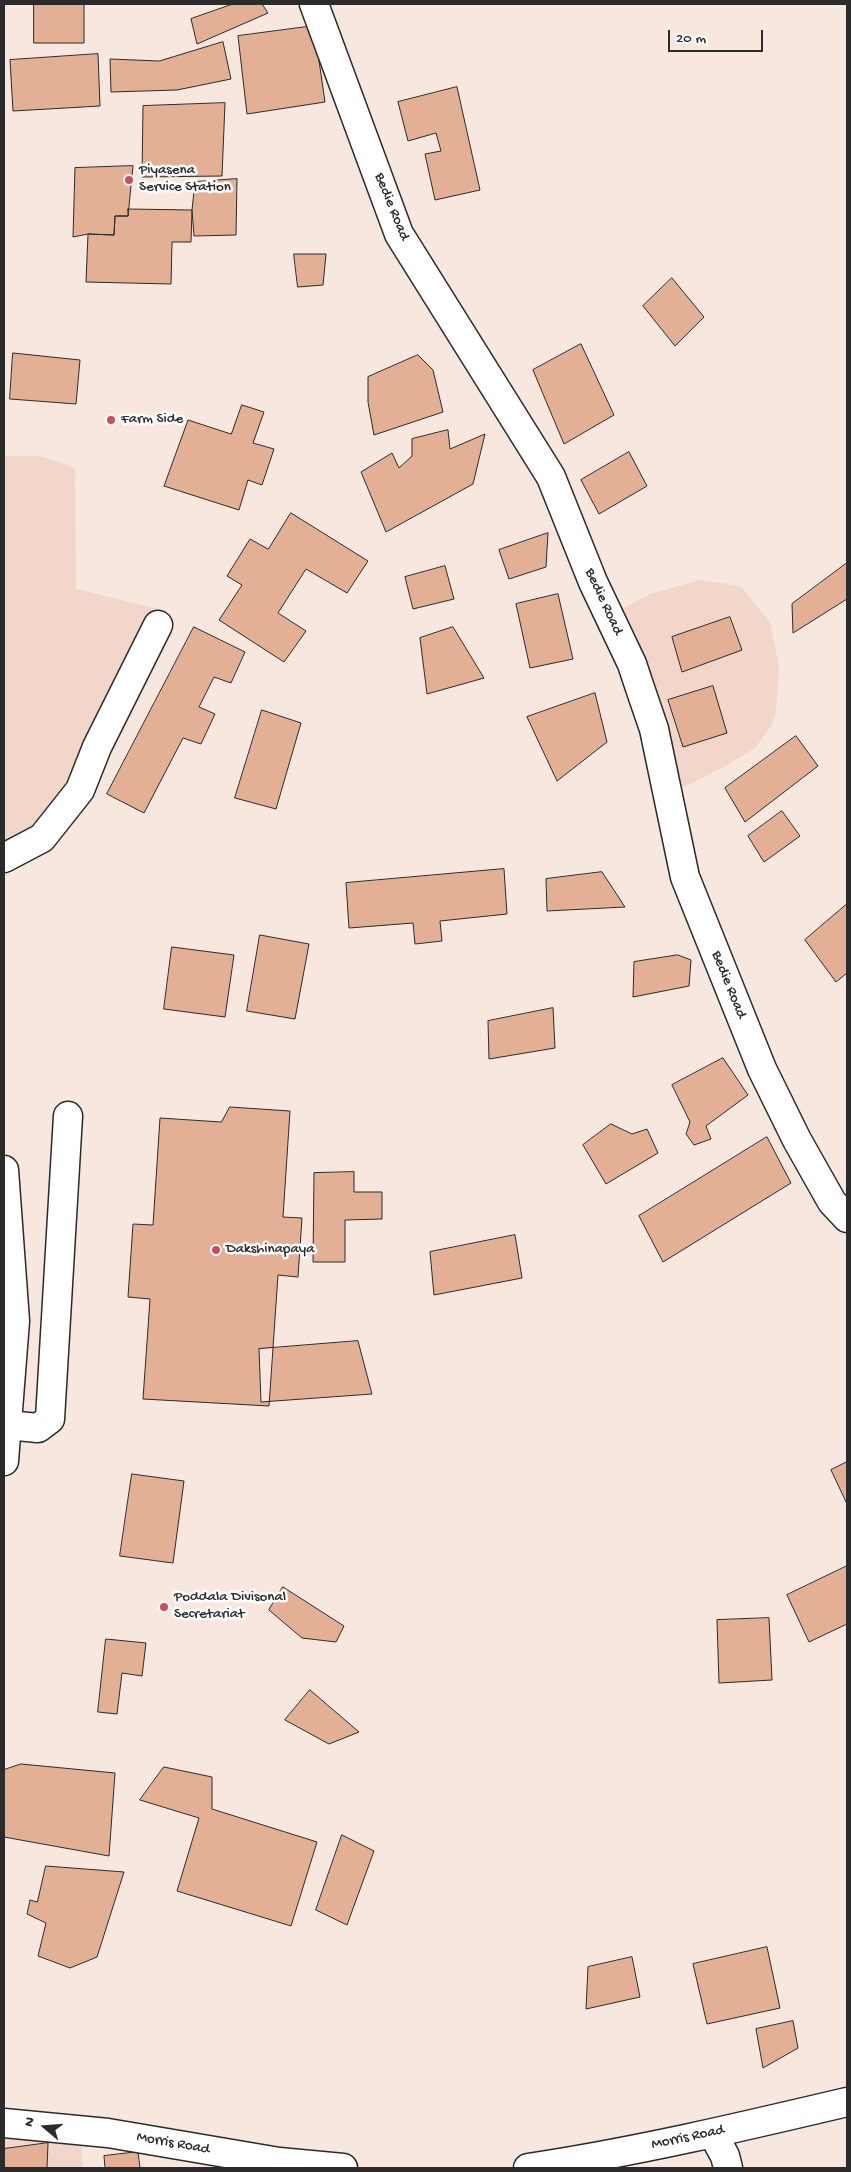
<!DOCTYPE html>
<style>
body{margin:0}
#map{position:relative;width:851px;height:2172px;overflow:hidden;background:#f7e7df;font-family:"Gochi Hand",sans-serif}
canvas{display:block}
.frame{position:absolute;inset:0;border:5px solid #2b2b2b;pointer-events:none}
.north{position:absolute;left:20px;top:2102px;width:50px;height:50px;-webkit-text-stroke:4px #fff;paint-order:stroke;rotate:288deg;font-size:14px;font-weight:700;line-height:20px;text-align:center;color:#2b2b2b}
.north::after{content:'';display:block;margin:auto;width:18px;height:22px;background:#2b2b2b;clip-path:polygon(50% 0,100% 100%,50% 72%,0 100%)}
.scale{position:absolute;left:668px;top:30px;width:95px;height:22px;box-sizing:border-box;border:2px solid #2b2b2b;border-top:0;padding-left:6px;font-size:15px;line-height:18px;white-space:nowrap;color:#2b2b2b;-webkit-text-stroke:4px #fff;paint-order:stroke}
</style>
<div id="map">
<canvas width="851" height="2172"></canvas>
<div class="frame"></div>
<div class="north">N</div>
<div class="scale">20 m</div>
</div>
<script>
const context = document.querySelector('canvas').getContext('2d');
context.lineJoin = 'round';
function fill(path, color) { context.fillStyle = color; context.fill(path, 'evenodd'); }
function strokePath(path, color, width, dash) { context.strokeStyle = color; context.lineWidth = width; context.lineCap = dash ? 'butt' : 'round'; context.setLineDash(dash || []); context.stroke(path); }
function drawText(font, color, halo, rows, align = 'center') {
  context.font = font + ' "Gochi Hand",sans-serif'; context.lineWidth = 5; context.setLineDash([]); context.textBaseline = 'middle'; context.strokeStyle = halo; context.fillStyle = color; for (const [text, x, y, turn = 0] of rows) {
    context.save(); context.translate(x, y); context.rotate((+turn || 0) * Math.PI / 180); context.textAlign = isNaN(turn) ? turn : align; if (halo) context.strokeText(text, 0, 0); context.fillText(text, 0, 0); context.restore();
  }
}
fill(new Path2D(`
 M4 456H39L60 462 75 469 76 589 167 611 80 790 4 858Z
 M699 580 741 586 770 623 779 666 776 712 771 726 755 748 724 767 667 796 609 616 648 595Z
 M4 2114 81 2144 83 2168H4Z`), '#f1d6c9');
const building = new Path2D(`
 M34 4H84V43H34Z
 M233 4H262L268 13 197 44 191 19Z
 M314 26 325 102 247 114 238 36Z
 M223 42 231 79 177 90 111 92 110 59 159 61Z
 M98 54 100 106 13 111 10 60Z
 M457 87 480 190 435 200 425 154 441 151 436 133 408 141 398 102Z
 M225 103 222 176 142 177 143 106Z
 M133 166 128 216H115L114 235 88 234 73 237 75 168Z
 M237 179 236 235 194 236 192 210 195 182Z
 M128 209 192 210 191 242H172L171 284 86 282 88 234 114 235 115 216H128Z
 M294 254H326L323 285 298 287Z
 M672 278 704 317 675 346 643 306Z
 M581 344 614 415 564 444 533 370Z
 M13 353 80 360 76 404 10 399Z
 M418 355 433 370 443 412 374 435 368 402V377Z
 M242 405 264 412 253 443 274 449 262 485 248 480 239 510 164 486 188 420 231 434Z
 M448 430 450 449 485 434 473 484 386 532 361 472 392 453 399 468 412 456V439Z
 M629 452 647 486 599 514 581 480Z
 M291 513 368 561 347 593 306 569 278 613 306 631 284 662 219 620 242 585 227 576 250 539 268 549Z
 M548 533 546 567 509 579 499 550Z
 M847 563V599L793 633 792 604Z
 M445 566 454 599 413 609 405 577Z
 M558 594 573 659 530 668 516 604Z
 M730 617 742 650 682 672 672 637Z
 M194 627 245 652 231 683 214 677 199 707 215 714 201 744 183 738 144 813 107 794Z
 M453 627 484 678 427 694 420 638Z
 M713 686 727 733 683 747 668 700Z
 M595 693 607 742 557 781 527 717Z
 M262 710 301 723 276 809 235 798Z
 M796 736 818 766 745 822 725 788Z
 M782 811 800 836 764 862 748 836Z
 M504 869 507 914 440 921 442 941 415 944 413 923 349 928 346 883Z
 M602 872 625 907 547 911 546 879Z
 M847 904V973L836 982 805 940Z
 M260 935 309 944 295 1019 247 1011Z
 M172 947 234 955 225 1017 164 1009Z
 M678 955 691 960 689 986 633 997 634 962Z
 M553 1008 555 1048 489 1059 488 1021Z
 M723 1058 748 1095 706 1126 711 1139 694 1145 686 1134 690 1122 672 1085Z
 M230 1107 290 1111 283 1217 302 1218 298 1277 278 1275 269 1406 143 1399 150 1299 128 1297 133 1224 153 1225 160 1118 221 1122Z
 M611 1124 632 1134 647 1129 658 1153 606 1184 583 1145Z
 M767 1137 791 1183 663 1262 639 1216Z
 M354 1172V1192H382V1219L345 1220V1262H313L314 1173Z
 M515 1235 522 1278 434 1295 430 1252Z
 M358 1341 372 1394 261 1402 259 1349Z
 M847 1462V1504L831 1470Z
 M132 1474 184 1481 173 1563 120 1556Z
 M847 1566V1624L809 1642 787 1595Z
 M283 1587 344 1626 336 1642 302 1638 269 1610Z
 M769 1618 772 1680 719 1683 717 1620Z
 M106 1639 146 1643 142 1676 122 1673 117 1714 98 1712Z
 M310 1690 359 1732 329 1744 285 1720Z
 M21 1764 115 1773 109 1856 4 1837V1770Z
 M164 1767 212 1777V1809L317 1842 291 1926 177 1891 199 1818 140 1800Z
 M342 1835 374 1851 347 1925 316 1910Z
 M46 1866 124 1872 97 1957 70 1968 38 1956 46 1923 27 1914 30 1900 37 1902Z
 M767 1947 780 2008 707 2024 693 1964Z
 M632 1957 640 1997 586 2009 588 1967Z
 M793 2021 798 2048 763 2068 756 2029Z
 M48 2143 47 2168H4V2149Z
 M138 2152 140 2168H105L104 2156Z`);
fill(building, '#e3af95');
strokePath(building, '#2b2b2b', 1);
const minor = new Path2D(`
 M4 858 42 838 80 790 97 747 158 625
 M7 1425 38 1428 50 1419 68 1116
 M713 2134 725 2156 728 2168`);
const tertiary = new Path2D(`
 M314 4 399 234 551 477 593 582 632 664 641 691 654 729 685 877 762 1069 797 1140 832 1202 847 1218`);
const primary = new Path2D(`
 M4 1170 15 1321 4 1461
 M4 2123 108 2133 279 2162 343 2168
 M528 2168C635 2152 741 2127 847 2102`);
strokePath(minor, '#2b2b2b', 31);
strokePath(tertiary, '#2b2b2b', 31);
strokePath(primary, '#2b2b2b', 31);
strokePath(minor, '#fff', 28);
strokePath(tertiary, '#fff', 28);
strokePath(primary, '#fff', 28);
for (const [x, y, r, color] of [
 [129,180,5,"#d1495b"],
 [111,420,5,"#d1495b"],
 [216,1250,5,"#d1495b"],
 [164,1607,5,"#d1495b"]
]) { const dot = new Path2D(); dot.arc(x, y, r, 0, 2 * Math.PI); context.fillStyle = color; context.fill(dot); strokePath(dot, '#fff', 2); }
drawText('15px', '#2b2b2b', '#fff', [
 ["Piyasena",139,171],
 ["Service Station",139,188],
 ["Farm Side",121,420],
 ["Dakshinapaya",226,1250],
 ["Poddala Divisonal",174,1598],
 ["Secretariat",174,1615]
], 'left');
drawText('15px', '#2b2b2b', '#fff', [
 ["Bedie Road",391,207,68],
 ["Bedie Road",603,602,65],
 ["Bedie Road",728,985,68],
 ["Morris Road",688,2138,-12],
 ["Morris Road",173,2144,10]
]);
</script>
